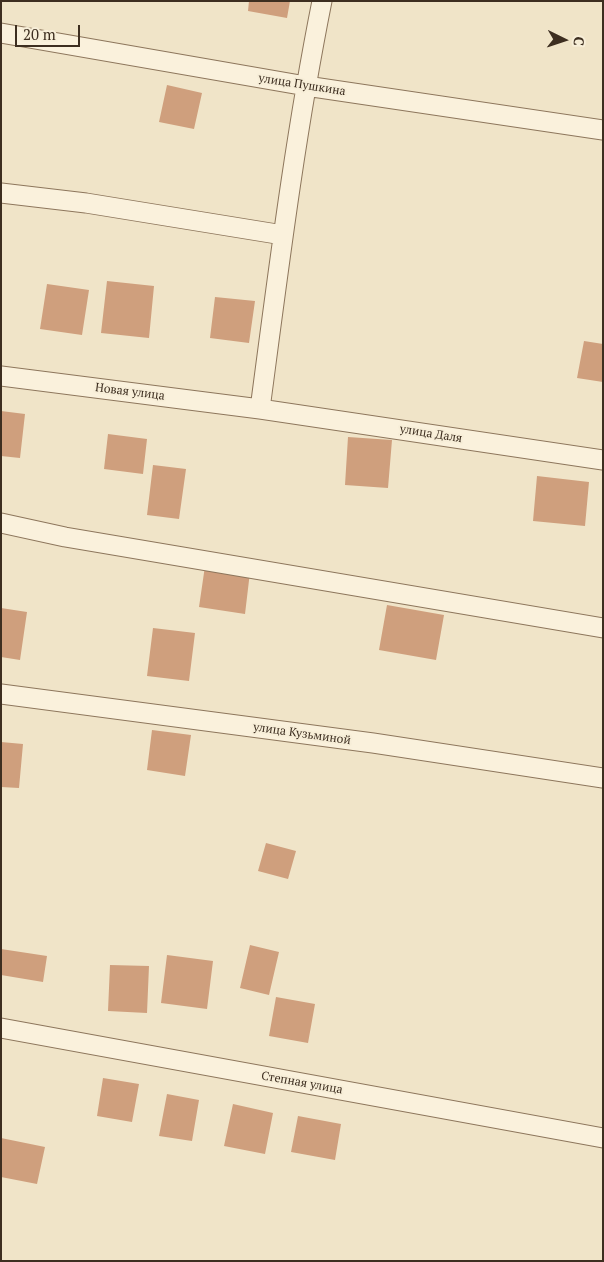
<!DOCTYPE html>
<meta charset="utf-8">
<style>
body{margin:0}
#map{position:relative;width:604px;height:1262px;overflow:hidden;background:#f0e4c8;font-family:"PT Serif",serif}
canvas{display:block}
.frame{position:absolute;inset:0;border:2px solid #3d2e20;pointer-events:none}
.north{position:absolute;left:539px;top:15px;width:50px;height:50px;-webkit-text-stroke:4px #f7eed8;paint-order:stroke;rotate:94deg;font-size:14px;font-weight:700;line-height:20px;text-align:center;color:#3d2e20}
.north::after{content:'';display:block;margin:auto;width:18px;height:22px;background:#3d2e20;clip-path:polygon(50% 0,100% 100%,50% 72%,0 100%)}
.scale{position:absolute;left:15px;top:25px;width:65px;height:22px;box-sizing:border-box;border:2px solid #3d2e20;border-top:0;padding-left:6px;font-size:15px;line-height:18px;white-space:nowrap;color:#3d2e20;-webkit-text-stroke:4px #f7eed8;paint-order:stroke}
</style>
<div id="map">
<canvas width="604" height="1262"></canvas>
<div class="frame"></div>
<div class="north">С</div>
<div class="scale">20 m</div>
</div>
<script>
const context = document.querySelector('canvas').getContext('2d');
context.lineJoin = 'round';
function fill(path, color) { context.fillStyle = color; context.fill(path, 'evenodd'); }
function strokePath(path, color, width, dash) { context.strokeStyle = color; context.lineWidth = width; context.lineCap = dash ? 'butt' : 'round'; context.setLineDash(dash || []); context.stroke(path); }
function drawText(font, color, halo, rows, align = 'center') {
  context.font = font + ' "PT Serif",serif'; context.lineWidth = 4; context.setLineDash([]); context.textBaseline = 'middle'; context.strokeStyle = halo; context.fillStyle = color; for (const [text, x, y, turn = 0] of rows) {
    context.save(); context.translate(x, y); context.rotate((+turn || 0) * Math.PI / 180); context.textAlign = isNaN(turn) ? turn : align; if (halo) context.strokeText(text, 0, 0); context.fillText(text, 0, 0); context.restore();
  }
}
fill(new Path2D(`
 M249 1H290L287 18 248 11Z
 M167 85 202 93 194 129 159 122Z
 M107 281 154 286 149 338 101 333Z
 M47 284 89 290 82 335 40 329Z
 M215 297 255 301 249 343 210 338Z
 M584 341 603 344V382L577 378Z
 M1 411 25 414 20 458 1 456Z
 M108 434 147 439 143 474 104 469Z
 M348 437 392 440 388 488 345 485Z
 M153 465 186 469 179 519 147 515Z
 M537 476 589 482 585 526 533 521Z
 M205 566 250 572 245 614 199 607Z
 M387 605 444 615 436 660 379 650Z
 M1 608 27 612 20 660 1 657Z
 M153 628 195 633 189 681 147 676Z
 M152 730 191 735 185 776 147 770Z
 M1 742 23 744 19 788 1 787Z
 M266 843 296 851 288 879 258 871Z
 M250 945 279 952 269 995 240 988Z
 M1 949 47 956 43 982 1 975Z
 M167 955 213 961 207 1009 161 1003Z
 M110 965 149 966 147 1013 108 1011Z
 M276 997 315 1004 308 1043 269 1036Z
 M103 1078 139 1084 132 1122 97 1116Z
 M167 1094 199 1100 192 1141 159 1136Z
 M233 1104 273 1113 265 1154 224 1146Z
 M298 1116 341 1124 335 1160 291 1152Z
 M1 1138 45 1147 37 1184 1 1177Z`), '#cf9f7d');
const street = new Path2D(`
 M1 33 306 86 603 130
 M1 193 86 203 283 235
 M1 376 260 409 603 460
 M260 409C278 273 295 136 322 1
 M1 523 65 537 603 628
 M1 694 373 743 603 778
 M1 1028 603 1138`);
strokePath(street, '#8d765c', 21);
strokePath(street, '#faf1dc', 19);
drawText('12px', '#3d2e20', '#f7eed8', [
 ["улица Пушкина",302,85,9],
 ["Новая улица",130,392,7],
 ["улица Даля",431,434,9],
 ["улица Кузьминой",302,734,8],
 ["Степная улица",302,1083,10]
]);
</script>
